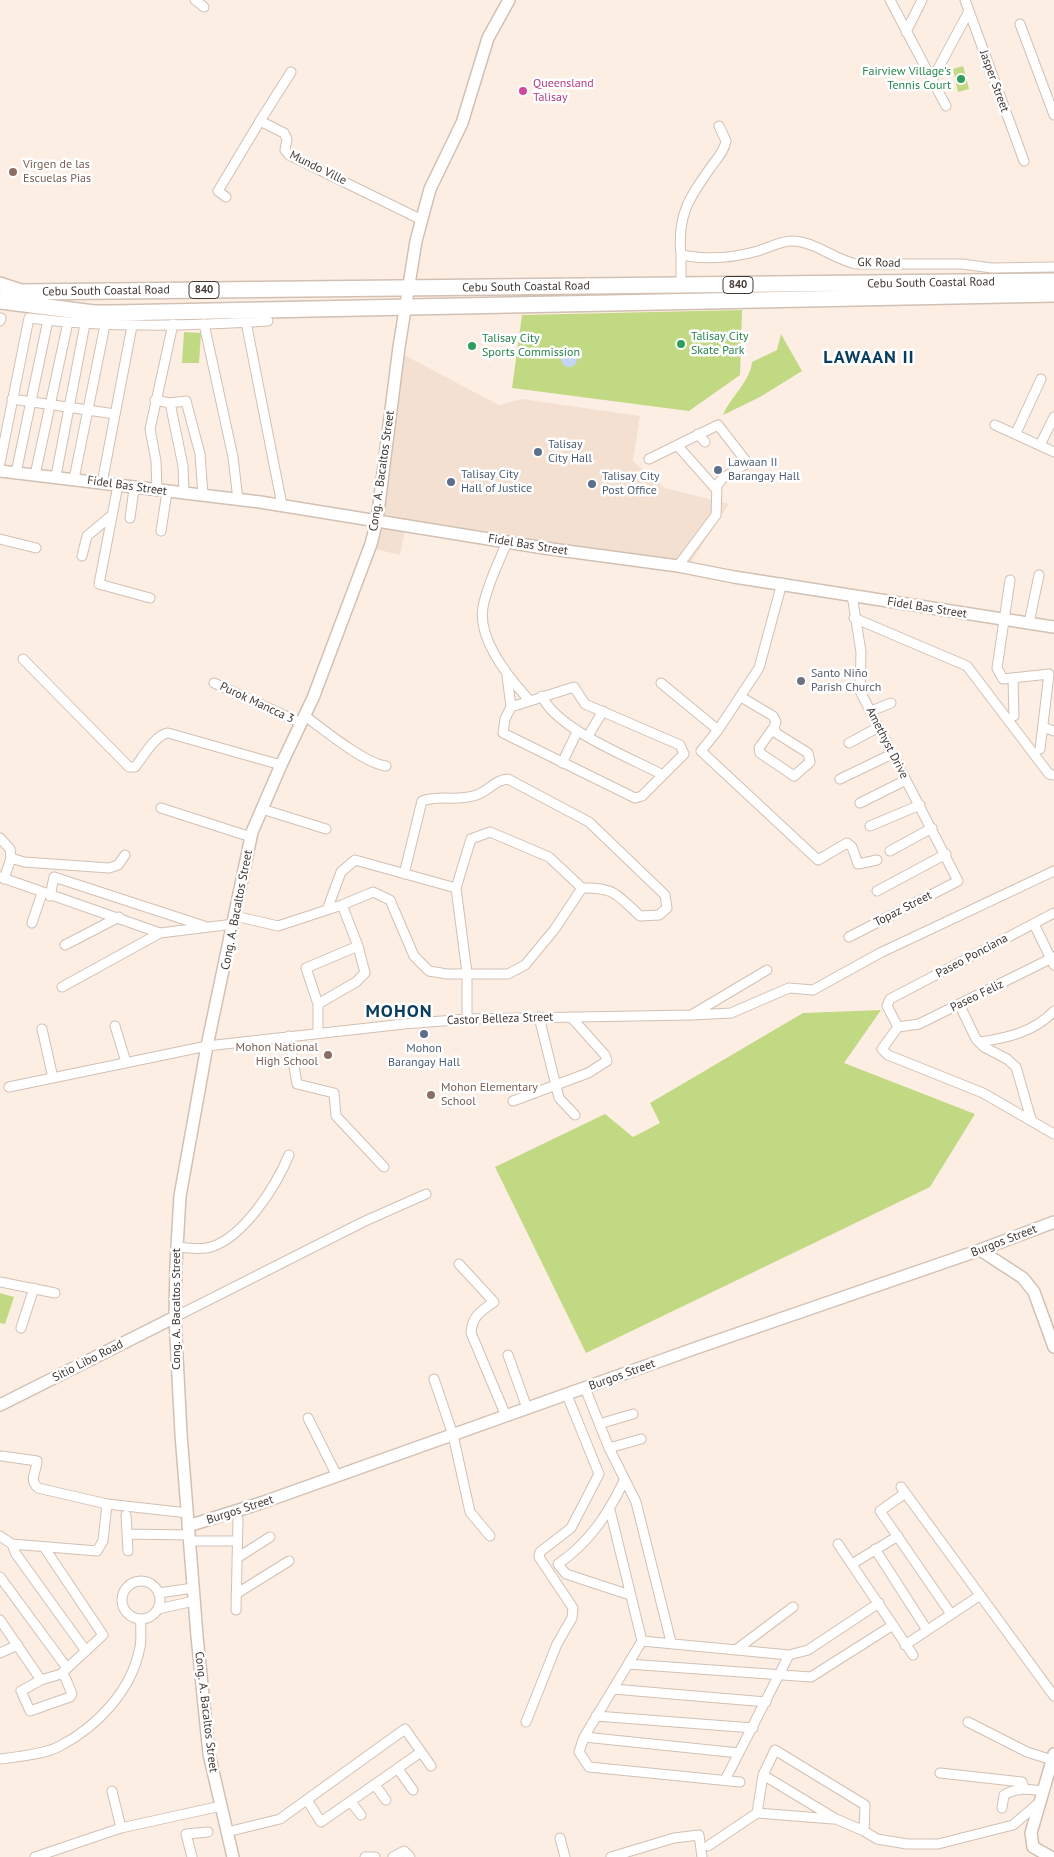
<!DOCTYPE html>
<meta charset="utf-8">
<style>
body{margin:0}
canvas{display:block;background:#fdeee4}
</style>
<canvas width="1054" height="1857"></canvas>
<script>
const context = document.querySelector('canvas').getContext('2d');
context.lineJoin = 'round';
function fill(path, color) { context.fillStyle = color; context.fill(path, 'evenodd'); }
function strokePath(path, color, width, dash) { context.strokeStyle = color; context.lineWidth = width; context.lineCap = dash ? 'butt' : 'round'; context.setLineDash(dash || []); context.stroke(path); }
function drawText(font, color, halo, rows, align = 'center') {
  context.font = font + ' "PT Sans",sans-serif'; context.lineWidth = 5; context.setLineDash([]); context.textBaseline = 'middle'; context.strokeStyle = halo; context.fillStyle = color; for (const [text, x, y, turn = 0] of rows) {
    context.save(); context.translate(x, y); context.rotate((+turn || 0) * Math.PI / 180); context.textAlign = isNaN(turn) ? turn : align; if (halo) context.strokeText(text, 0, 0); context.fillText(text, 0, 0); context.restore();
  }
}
fill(new Path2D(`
 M404 355 499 405 522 399 640 416 633 461 665 488 729 504 689 565 384 516Z
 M380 525 405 530 400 555 375 549Z`), '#f3e0d1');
fill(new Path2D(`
 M963 66 969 89 958 92 953 69Z
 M742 310 740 375 689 411 512 388 522 315Z
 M184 332 201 333 199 363H182Z
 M781 334 802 371 760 397 723 415C731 396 750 382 752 362L777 350Z
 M881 1010 844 1063 975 1114 930 1187 586 1353 495 1167 605 1114 633 1137 660 1123 650 1103 803 1013Z
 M0 1293 14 1297 5 1324 0 1323Z`), '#c2d984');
fill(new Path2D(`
 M561 359a8 8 0 1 1 16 0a8 8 0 1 1-16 0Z`), '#c3d6f8');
const minor = new Path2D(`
 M195 0 204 7
 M890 0 946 106
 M965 0 1024 161
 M1020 24 1054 115
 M906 32 922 0
 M932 80 969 11
 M260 121 291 72
 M226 197 218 191 260 121 284 133 287 139 285 150 289 155 422 220
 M681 255C677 215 689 198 711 167 717 158 724 152 726 141L719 126
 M681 285V255C707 260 733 258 758 251 768 248 781 241 791 241 815 241 833 259 856 264H962L992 268 1054 267
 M0 321 1 318
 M246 322 282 505
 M204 324 233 457 238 500
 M12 399 115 414
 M155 400 170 403 183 466 184 493
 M170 403 186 401 200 454 203 495
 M995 425 1054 452
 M1016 433 1041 379
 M698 434 705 442
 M677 445 715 488
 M1040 445 1054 417
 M649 459 718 425 746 461 744 465 723 478 717 485 716 515 678 566
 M0 463 29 318C108 328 189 326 268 321
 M16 473 48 320
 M35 475 68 322
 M56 476 85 324
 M74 479 105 325
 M102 483 132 326
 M118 485 99 584 150 598
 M157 491 156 461 150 429 173 324
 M130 518 134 489
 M161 531 167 492
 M0 539 36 548
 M507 542C499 562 487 585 483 607 477 639 509 678 529 700
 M82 556 87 536 111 516
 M1010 580 997 668 1003 679 1049 674 1040 749
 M782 583 759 668 718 730 701 751 818 860 847 843 852 847 858 864 877 860
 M854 618 967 666 1049 774 1054 775
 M1029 623 1039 575
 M23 659 129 767H135C143 757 155 735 168 733L281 765
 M507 676 511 707 505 719 503 733 635 798 642 796 684 754 680 745 585 704 574 687 511 707
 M1013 679 1014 716
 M214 683 301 723
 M661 683 718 730
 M542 696C556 729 631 758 663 775
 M741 697 773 716 776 722 774 727 776 733 808 753 810 762 794 776 760 753 759 748 774 727
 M871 711 891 703
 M305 716C324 730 364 763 386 766
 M1043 727 1054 731
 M588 736 603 711
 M849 743 879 727
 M562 763 577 732
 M840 779 892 754
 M860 803 906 780
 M161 808 251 837
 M262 809 326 829
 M870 826 920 805
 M0 838 10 849 11 858 24 862 109 868 118 865 125 855
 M890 851 932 828
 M404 874 422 801C439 795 456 801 473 796 488 793 493 780 508 779L589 822 665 895 667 908 659 915 640 916C617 895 615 887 582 888L549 857 490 832 471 839 456 888 467 973V1019
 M0 877 160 933 234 924
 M4 879 11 858
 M877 891 946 854
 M50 896 54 877 204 926
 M327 910 341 872 355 860 456 888
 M1054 913 890 999 887 1006 898 1027 882 1049 888 1055 983 1093 1054 1134
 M235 916 278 926 342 905 373 892 390 900 414 956 429 971 447 974H508L525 965 554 930 582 888
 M32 923 42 893
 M1034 924 1054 965
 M849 937 958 881 860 691 861 652 852 595
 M65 945 119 917
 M62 987 160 933
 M318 1004 356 982 365 973 358 946 342 905
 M960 1006 976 1039 984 1047 1007 1059 1016 1067 1031 1119
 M693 1014 767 970
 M539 1017 559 1098 575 1115
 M115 1026 126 1062
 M898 1027 919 1024 1054 957
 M42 1029 53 1078
 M318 1029V1004L306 968 358 946
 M289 1036 297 1084 334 1093 336 1116 384 1167
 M980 1042C1007 1038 1034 1032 1054 1011
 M9 1087 207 1046 404 1024 467 1019 691 1015 731 1013 789 988 813 990 880 953 1054 871
 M513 1101 588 1073 607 1061 605 1055 571 1017
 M177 1247C186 1248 202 1250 211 1247 244 1237 276 1186 289 1155
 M459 1264 494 1302C481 1311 472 1316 471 1333L506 1416
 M0 1282 55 1293
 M175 1317 363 1222 426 1194
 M21 1328 34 1288
 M508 1355 527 1408
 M434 1379 453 1435 470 1512 490 1536
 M585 1388 609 1448 636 1502 671 1642
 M308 1418 337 1476
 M599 1424 633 1414
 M609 1448 641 1439
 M2 1456 37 1461C37 1472 28 1479 38 1488L107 1504 188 1513
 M624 1481C608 1514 589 1543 558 1564L566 1574 630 1595
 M901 1487 1054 1696
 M904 1494 880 1511 951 1614
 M610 1510 642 1641 584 1737 579 1752 589 1767 740 1782
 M126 1515 128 1551
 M127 1534 189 1535
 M0 1536 12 1544 97 1551 103 1541 107 1504
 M189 1541H237
 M12 1544 16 1554 86 1651
 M838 1544 913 1655
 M44 1547 103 1635 61 1674 41 1680 21 1691 30 1711 70 1697 72 1694 65 1677 61 1674
 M875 1549 927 1630
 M237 1558 270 1537
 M852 1564 898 1536
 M0 1577 67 1668
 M122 1600a19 19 0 1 1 38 0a19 19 0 1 1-38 0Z
 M159 1593 193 1588
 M236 1594 289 1561
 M158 1609 194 1601
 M236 1610 238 1519
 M0 1620 41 1680
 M642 1641 789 1655 808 1650 879 1603
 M905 1645 979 1596
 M737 1649 793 1607
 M0 1653 18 1645
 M628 1664 811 1677 893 1625
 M613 1689 766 1702
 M596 1716 753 1728
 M526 1722 557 1644 572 1618 573 1608 539 1557 540 1552 571 1528 599 1474 567 1395
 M968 1722 1027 1752 1052 1760
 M584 1737 739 1753
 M0 1759C17 1757 46 1754 60 1746 98 1726 132 1690 140 1647 142 1638 140 1628 141 1619
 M398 1769 413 1790
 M940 1773 1022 1782 1024 1788
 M763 1775 836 1819 864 1831 877 1839 907 1844H938L1013 1825 1040 1802
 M725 1780 789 1655
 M375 1785 386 1800
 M112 1791 121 1828
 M307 1800 321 1822 421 1752
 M351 1802 361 1815
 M1002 1808 1004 1795C1018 1787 1029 1789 1043 1791
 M757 1813 763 1775 775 1750 865 1805 864 1831
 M227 1832 280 1819 405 1729 431 1766
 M560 1838 565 1857
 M708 1846 757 1813 833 1819
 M35 1857 121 1828 221 1806
 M192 1857 186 1834 208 1832
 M365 1857H375
 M393 1857 404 1851 410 1857
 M611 1857 674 1838 699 1835 702 1857`);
const tertiary = new Path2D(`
 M0 471 260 502 544 548 678 566 734 577 1054 627
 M980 1250 1023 1278 1034 1292 1054 1347
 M0 1405 175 1317
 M188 1526 261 1503 699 1347 980 1250 1054 1222
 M233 1857 209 1754 197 1636 181 1434 175 1317 176 1264 180 1196 207 1046 252 832 281 765 313 698 371 544 377 520 399 347 416 241 430 189 462 123 488 38 509 0
 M1051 1857 1033 1847 1031 1833 1054 1754`);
const trunk = new Path2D(`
 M0 285 21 292 1054 281
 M0 301 94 313H114L1054 294`);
strokePath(minor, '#d2c0b3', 11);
strokePath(tertiary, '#d2c0b3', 14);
strokePath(trunk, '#d2c0b3', 18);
strokePath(minor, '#fff', 9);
strokePath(tertiary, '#fff', 11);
strokePath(trunk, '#fff', 15);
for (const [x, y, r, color] of [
 [961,79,5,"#2e9e5b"],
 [523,91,5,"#d1479c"],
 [13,172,5,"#8d6e63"],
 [681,344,5,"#2e9e5b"],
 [472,346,5,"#2e9e5b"],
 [538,452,5,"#5c6f8a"],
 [718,470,5,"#5c6f8a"],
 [451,482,5,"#5c6f8a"],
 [592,484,5,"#5c6f8a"],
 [801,681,5,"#6b7280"],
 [424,1034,5,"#5c6f8a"],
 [328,1055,5,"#8d6e63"],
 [431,1095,5,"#8d6e63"]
]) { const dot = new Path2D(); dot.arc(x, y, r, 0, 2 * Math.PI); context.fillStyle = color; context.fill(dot); strokePath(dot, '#fff', 2); }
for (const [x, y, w] of [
 [738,285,30],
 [204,290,30]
]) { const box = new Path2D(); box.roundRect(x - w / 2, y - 8.5, w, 17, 4); context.fillStyle = '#fff'; context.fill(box); strokePath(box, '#413934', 1); }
drawText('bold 11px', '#413934', null, [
 ["840",738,285],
 ["840",204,290]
]);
drawText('12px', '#27864d', '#fff', [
 ["Fairview Village's",951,72,"right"],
 ["Tennis Court",951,86,"right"],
 ["Talisay City",691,337],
 ["Skate Park",691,351],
 ["Talisay City",482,339],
 ["Sports Commission",482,353]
], 'left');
drawText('12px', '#413934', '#fff', [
 ["Jasper Street",994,81,70],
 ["Mundo Ville",318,168,26],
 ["GK Road",879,263,1],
 ["Cebu South Coastal Road",931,283,-1],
 ["Cebu South Coastal Road",526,287,-1],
 ["Cebu South Coastal Road",106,291,-1],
 ["Cong. A. Bacaltos Street",382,471,-82],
 ["Fidel Bas Street",127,486,8],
 ["Fidel Bas Street",528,545,9],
 ["Fidel Bas Street",927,608,9],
 ["Purok Mancca 3",257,703,25],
 ["Amethyst Drive",887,743,63],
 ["Topaz Street",903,909,-27],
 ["Cong. A. Bacaltos Street",237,910,-79],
 ["Paseo Ponciana",972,956,-28],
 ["Paseo Feliz",977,996,-26],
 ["Castor Belleza Street",500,1019,-2],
 ["Burgos Street",1004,1241,-21],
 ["Cong. A. Bacaltos Street",177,1309,-90],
 ["Sitio Libo Road",88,1361,-27],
 ["Burgos Street",622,1375,-20],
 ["Burgos Street",240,1510,-18],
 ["Cong. A. Bacaltos Street",206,1712,83]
]);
drawText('12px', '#b23c85', '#fff', [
 ["Queensland",533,84],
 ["Talisay",533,98]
], 'left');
drawText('12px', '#785e54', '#fff', [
 ["Virgen de las",23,165],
 ["Escuelas Pias",23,179],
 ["Mohon National",318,1048,"right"],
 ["High School",318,1062,"right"],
 ["Mohon Elementary",441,1088],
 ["School",441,1102]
], 'left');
drawText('12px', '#4e5e75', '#fff', [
 ["Talisay",548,445],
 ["City Hall",548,459],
 ["Lawaan II",728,463],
 ["Barangay Hall",728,477],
 ["Talisay City",461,475],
 ["Hall of Justice",461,489],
 ["Talisay City",602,477],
 ["Post Office",602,491],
 ["Mohon",424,1049,"center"],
 ["Barangay Hall",424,1063,"center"]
], 'left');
drawText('12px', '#5b616d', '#fff', [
 ["Santo Niño",811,674],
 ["Parish Church",811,688]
], 'left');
context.letterSpacing = '1px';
drawText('bold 18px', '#093d60', '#fff', [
 ["LAWAAN II",869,358],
 ["MOHON",399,1012]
]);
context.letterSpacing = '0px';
</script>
